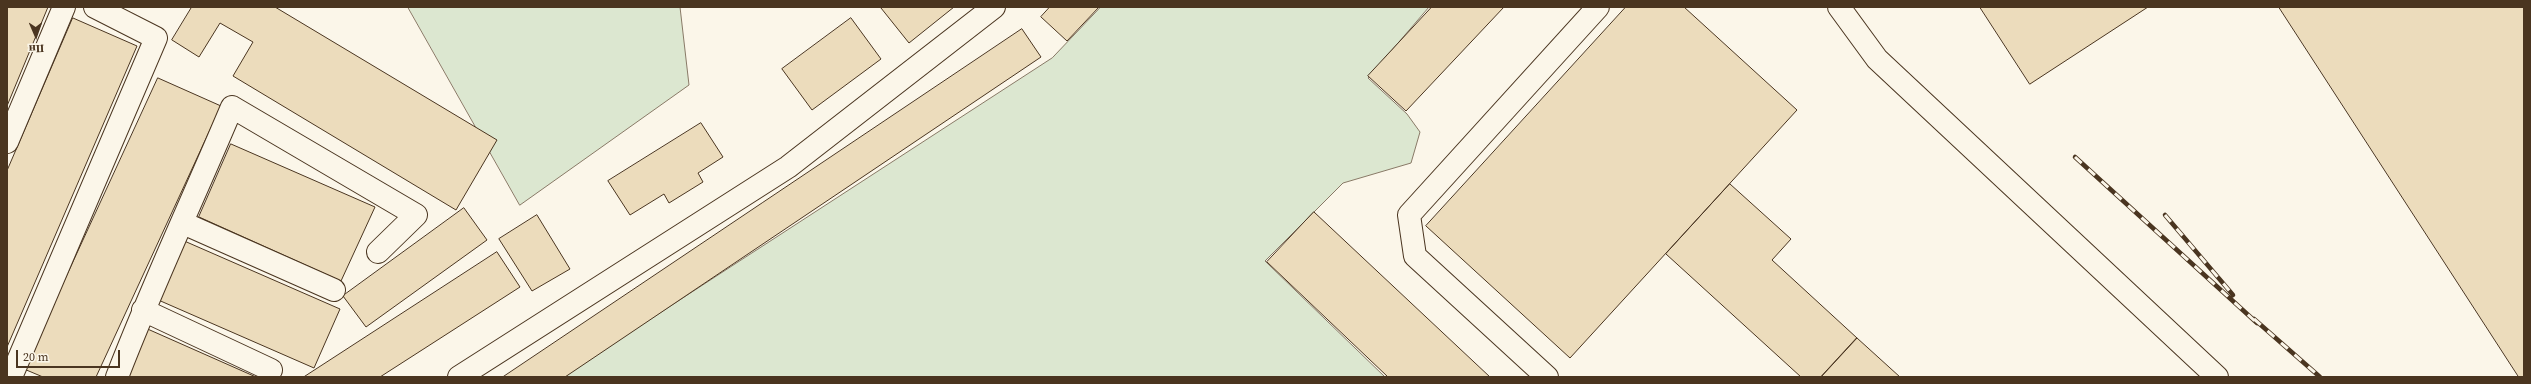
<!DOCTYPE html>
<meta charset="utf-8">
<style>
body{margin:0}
#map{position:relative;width:2531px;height:384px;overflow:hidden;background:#fbf6e9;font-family:"Source Serif 4",serif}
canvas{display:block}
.frame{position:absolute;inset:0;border:8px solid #4a3520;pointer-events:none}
.north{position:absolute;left:16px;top:16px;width:40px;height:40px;-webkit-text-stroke:3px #fbf6e9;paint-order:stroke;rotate:178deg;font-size:11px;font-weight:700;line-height:16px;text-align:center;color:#4a3520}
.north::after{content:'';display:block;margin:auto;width:14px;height:18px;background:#4a3520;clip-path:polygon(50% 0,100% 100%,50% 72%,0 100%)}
.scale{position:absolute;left:16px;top:350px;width:104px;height:18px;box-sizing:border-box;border:2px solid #4a3520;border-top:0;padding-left:5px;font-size:12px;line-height:14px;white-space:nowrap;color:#4a3520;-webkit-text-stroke:3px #fbf6e9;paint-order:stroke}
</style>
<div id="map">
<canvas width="2531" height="384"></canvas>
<div class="frame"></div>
<div class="north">Пн</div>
<div class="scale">20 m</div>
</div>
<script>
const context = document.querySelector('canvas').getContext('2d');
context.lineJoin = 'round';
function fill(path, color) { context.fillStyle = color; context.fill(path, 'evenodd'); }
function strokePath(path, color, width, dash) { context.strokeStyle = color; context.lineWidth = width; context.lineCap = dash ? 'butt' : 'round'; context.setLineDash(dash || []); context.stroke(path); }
const green = new Path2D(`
 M408 7H680L689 85 520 205Z
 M1101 7H1429L1368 78 1407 114 1420 132 1411 163 1343 183 1265 261 1385 377H561L1052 58Z`);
fill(green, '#dce7d0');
strokePath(green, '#887966', 1);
const building = new Path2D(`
 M7 7H48L7 106Z
 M192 7H275L497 140 456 210 233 76 253 42 220 23 199 57 172 40Z
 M883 7H954L909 43 881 8Z
 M1050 7H1099L1067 41 1041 17Z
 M1432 7H1504L1406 111 1368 76Z
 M1626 7H1684L1797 110 1570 358 1426 226Z
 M1980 7H2148L2030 84Z
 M2279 7H2524V377H2519Z
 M73 18 137 46 7 347V171Z
 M851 18 881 59 812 110 782 69Z
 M1022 29 1041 57 565 377H503Z
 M158 78 221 106 96 377H43L24 369Z
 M701 123 723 157 698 173 703 182 669 203 664 194 630 215 608 181Z
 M231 144 375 207 341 281 199 217Z
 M1730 184 1791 239 1772 260 1857 338 1821 377H1801L1666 254Z
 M464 208 487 240 366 327 343 296Z
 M1314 212 1490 377H1388L1267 262Z
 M537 215 570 269 532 291 499 239Z
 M182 240 340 309 314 368 156 299Z
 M497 252 520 287 380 377H304Z
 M143 327 256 377H121Z
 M1857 338 1900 377H1821Z`);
fill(building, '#ecdcbc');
strokePath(building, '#4a3520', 1);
const minor = new Path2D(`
 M1839 7 1877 59 2217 377
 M7 142 64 7
 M183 223 334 290
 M143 310 271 370
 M11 377 156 38 95 7
 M117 377C152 286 194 197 232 107L416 215 378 252
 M459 377 788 167 994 7
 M1547 377 1415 256 1409 215 1598 7`);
strokePath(minor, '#4a3520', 24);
strokePath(minor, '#fbf6e9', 22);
const rail = new Path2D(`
 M2075 157 2257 323
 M2165 215 2233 295
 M2254 319 2320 377`);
strokePath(rail, '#4a3520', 4.5);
strokePath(rail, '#fbf6e9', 3, [9]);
</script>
